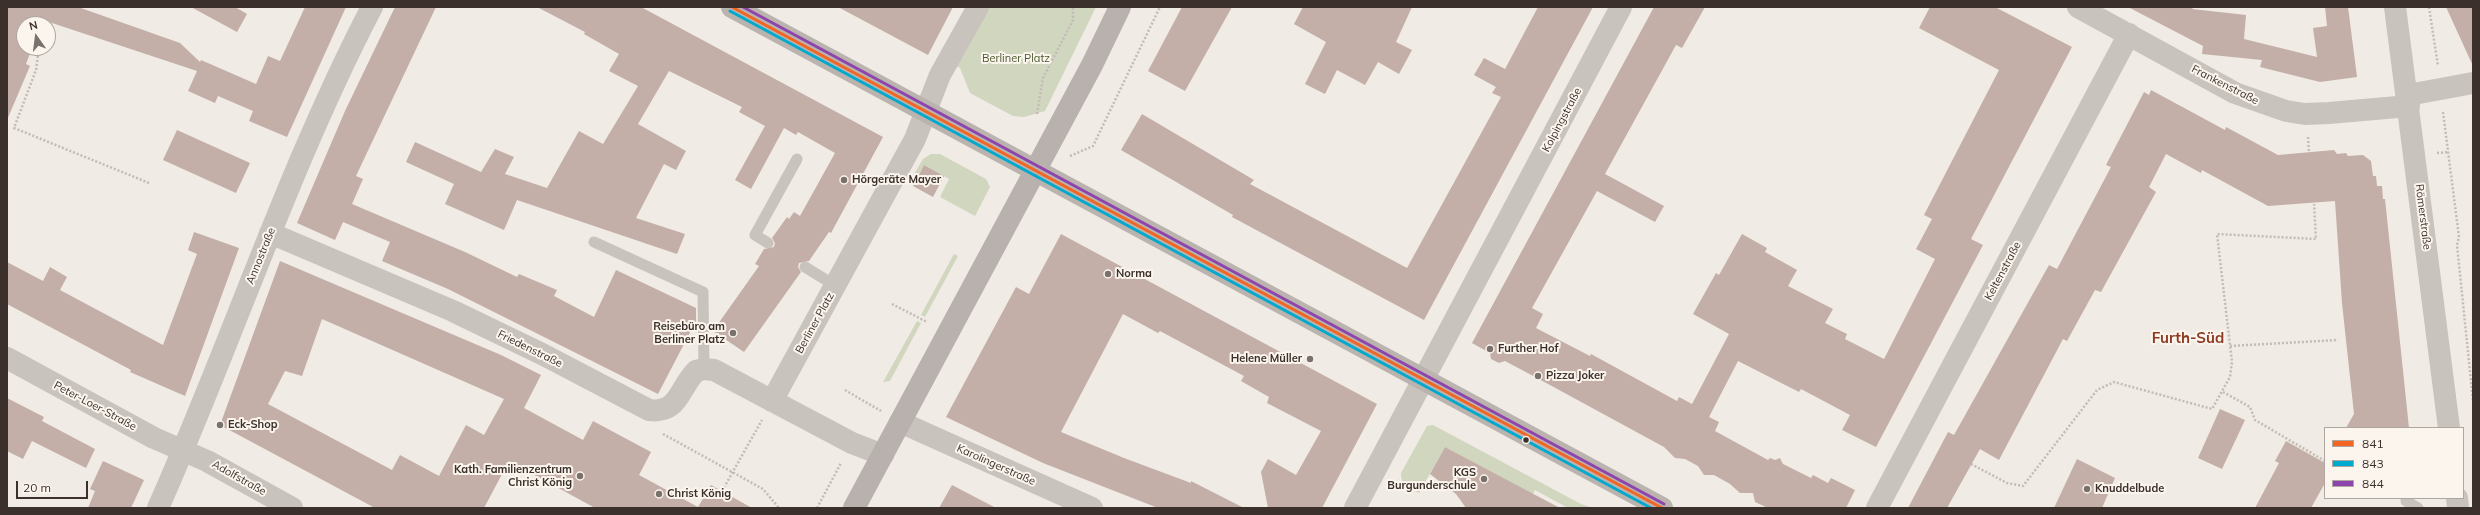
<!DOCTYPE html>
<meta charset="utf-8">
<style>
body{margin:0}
#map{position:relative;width:2480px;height:515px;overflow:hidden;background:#f0ebe5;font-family:Mulish,sans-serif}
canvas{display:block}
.frame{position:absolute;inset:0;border:8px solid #3b302b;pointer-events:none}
.legend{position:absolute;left:2324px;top:427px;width:140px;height:72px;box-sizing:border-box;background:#fbf5ee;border:1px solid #aea6a0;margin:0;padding:5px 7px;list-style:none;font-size:12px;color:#3b302b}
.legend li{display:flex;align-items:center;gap:8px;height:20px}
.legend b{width:20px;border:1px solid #aea6a0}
.north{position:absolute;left:16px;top:16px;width:40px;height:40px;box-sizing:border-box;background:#fbf5ee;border:1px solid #aea6a0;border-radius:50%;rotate:346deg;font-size:11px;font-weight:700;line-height:16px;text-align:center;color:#3b302b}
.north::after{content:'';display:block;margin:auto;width:14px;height:18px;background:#7a716c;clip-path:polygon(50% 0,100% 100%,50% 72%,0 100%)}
.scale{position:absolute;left:16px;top:481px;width:72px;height:18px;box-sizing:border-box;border:2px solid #3b302b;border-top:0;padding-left:5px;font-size:12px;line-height:14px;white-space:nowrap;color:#3b302b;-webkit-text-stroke:3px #fbf5ee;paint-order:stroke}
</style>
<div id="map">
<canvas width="2480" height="515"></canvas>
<div class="frame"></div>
<ul class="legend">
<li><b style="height:5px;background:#f26522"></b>841</li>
<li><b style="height:5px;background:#00a9ce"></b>843</li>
<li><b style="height:5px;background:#8e44ad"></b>844</li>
</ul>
<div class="north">N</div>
<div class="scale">20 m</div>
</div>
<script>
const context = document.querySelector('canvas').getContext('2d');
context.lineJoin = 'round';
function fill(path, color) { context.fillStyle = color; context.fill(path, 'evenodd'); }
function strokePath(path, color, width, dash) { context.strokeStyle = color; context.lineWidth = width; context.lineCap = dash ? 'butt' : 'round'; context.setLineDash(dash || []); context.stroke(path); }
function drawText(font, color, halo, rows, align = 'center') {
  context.font = font + ' Mulish,sans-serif'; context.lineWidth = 4; context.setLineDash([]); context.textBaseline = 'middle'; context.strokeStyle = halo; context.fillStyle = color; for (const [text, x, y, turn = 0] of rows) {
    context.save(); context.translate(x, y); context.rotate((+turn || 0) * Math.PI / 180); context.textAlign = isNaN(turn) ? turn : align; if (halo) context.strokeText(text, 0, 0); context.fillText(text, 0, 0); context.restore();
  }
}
fill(new Path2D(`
 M988 7H1096L1045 111 1024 117 1013 116 970 93 960 68 956 66Z
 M931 154H940L986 179 990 187 975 216 940 197 949 179 924 165 914 183 910 181 923 159Z
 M954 254 958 256 925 317 921 315Z
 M917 321 921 323 890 381 883 382Z
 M1433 425 1581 504 1593 508H1568L1535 490 1533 494 1445 447 1419 493C1409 488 1401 486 1401 473L1427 426Z`), '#d1d6bf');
fill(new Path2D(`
 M7 7H78L180 43 200 62 201 60 256 84 268 56 280 61 305 7H346L287 137 249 121 253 111 218 96 215 103 188 91 197 71 43 20 41 24H24V48H32L26 64 30 66 7 120Z
 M191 7H235L247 14 237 32Z
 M395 7H436L356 176 363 179 352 204 465 252 517 277 519 274 557 290 554 296 594 317 616 270 696 308V321L658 394 448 289 382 261 390 242 343 222 335 240 297 223 345 111Z
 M537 7H641L883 137 831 233 829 232 809 261 799 263 798 267 801 272 744 352 713 331 759 266 755 264 764 249 774 247 775 243 772 238 787 217 789 219 794 212 800 216 835 153 798 132 796 135 784 128 751 189 735 180 765 126 739 112 742 107 669 71 638 124 686 151 676 170 664 164 636 218 685 234 677 254 517 200 504 230 445 204 454 184 406 162 415 142 481 172 495 149 514 157 505 174 547 188 579 131 603 144 638 86 609 71 619 54 584 34 585 32Z
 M838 7H953L928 55Z
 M1182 7H1232L1185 91 1148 71Z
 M1303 7H1412L1396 42 1412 50 1399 74 1378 62 1365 85 1337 70 1325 94 1305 84 1326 42 1294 24Z
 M1538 7H1593L1424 320 1232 217 1233 215 1121 150 1142 114 1254 180 1250 184 1407 268 1501 97 1492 93 1496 87 1474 75 1484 58 1505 69Z
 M1654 7H1705L1682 48 1676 45 1605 174 1664 206 1655 222 1597 191 1532 308 1543 314 1536 328 1590 356 1591 354 1677 401 1679 397 1692 404 1729 334 1693 314 1716 273 1719 275 1742 234 1767 248 1765 252 1797 270 1788 286 1833 309 1825 323 1847 334 1845 339 1884 359 1935 259 1916 249 1932 219 1924 215 1999 70 1919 28 1930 7H1995L2072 47 1971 239 1983 245 1876 447 1842 430 1850 415 1801 389 1799 392 1738 361 1709 417 1719 422 1715 431 1768 460 1770 458 1775 460 1780 458 1783 464 1811 478 1813 475 1828 483 1831 478 1855 490 1846 508H1768L1755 502 1753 493H1740L1730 484 1714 475H1704L1698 466 1685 459 1675 458 1664 447 1537 378 1505 361 1499 363 1491 359 1490 353 1472 343Z
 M2128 7H2194L2192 9 2246 15 2244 39 2317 57 2313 28 2327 26 2325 7H2348L2357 77 2320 82 2260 67 2262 60 2202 54 2203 46Z
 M2446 7H2473V66Z
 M2151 90 2225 130 2226 127 2278 155 2334 150 2337 154 2346 153 2348 156 2363 155 2371 161 2373 176H2376L2377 186H2382L2383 199H2385L2409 428H2346L2354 414 2342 303 2335 201 2268 206 2202 170 2201 173 2166 154 2149 187 2156 192 2129 241 2101 292 2095 290 2067 341 2063 339 1999 460 1980 449 1947 508H1908L1948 432 1954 435 2049 265 2057 269 2111 167 2106 165 2144 92 2149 95Z
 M177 130 250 163 236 193 163 160Z
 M924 165 944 176 933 197 913 186Z
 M194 232 239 248 185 396 130 372 131 370 7 304V262L43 281 50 267 67 277 60 290 163 345 197 254 188 250Z
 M1061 234 1377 404 1322 508H1268L1261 472 1268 459 1296 475 1321 431 1267 403 1269 397 1241 381 1244 376 1160 331 1158 333 1123 314 1061 432 1124 458 1191 483V481L1244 508H1158L1043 463 946 417 1016 287 1029 294Z
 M280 261 501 355 541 375 524 408 583 440 593 421 651 452 639 475 698 507 711 485 752 508H595L509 461 484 508H375L220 425ZM322 319 504 399 484 435 466 425 439 476 400 455 392 470 268 404 285 371 302 376Z
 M7 398 44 417 42 421 95 449 86 468 32 441 23 459 7 451Z
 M2220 409 2245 420 2222 469 2198 458Z
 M2286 441 2325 463V483L2311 508H2255L2279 463 2275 461Z
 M1445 447 1560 508H1466L1456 494 1430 474Z
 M2077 459 2115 478 2102 508H2054Z
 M103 461 144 480 131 508H88L95 491 90 489Z
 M952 485 996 508H939Z`), '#c3afa7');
strokePath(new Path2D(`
 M2429 7 2438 66
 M39 48 36 70 14 128 149 183
 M2443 112 2459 237 2457 245 2473 401
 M1037 114 1043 78 1073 20V7
 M2308 137 2309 153
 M2437 153 2449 152
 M1070 156 1093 146 1160 7
 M892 304 927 322
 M2230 346 2338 340
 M845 390 881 411
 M2223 392 2250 407 2255 420 2325 461
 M663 434 763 489 779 508
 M1971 464 2007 483 2023 486 2097 390 2114 382 2212 409 2230 377 2232 362 2217 234 2316 239 2314 204
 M722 491 762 420
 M817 508 841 463`), '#c2bbb6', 2.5, [2, 2]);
strokePath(new Path2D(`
 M594 242 703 292 704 369
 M768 243 755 235 797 159
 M805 267 836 286
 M2406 501 2418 508`), '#c9c3be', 11);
strokePath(new Path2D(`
 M2078 7 2235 93 2286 111 2305 114 2329 113 2409 106
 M2408 95 2473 83
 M270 233 453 311 544 355 649 410C679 414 679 388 696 371L704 369 714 370 852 443 883 455
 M7 358 154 438 207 461 292 508
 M772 401 915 139 940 75 978 7
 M900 422 1092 508
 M158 508C232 342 288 168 372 7
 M1355 508 1621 7
 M1877 508 2129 34`), '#c9c3be', 22);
strokePath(new Path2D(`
 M2395 7 2449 428
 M2457 498 2458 508`), '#c9c3be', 22);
strokePath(new Path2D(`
 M732 7 1662 508`), '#bab3ae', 22);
strokePath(new Path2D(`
 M854 508 1092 65 1120 7`), '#b8b1ad', 22);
strokePath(new Path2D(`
 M732 7 1662 508`), '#f26522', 3);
strokePath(new Path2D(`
 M730 11 1651 508`), '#00a9ce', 3);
strokePath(new Path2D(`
 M743 7 1664 504`), '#8e44ad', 3);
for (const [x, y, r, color] of [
 [844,180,4,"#7a716c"],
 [1108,274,4,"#7a716c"],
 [733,333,4,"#7a716c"],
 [1490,349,4,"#7a716c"],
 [1310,359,4,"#7a716c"],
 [1538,376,4,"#7a716c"],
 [220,425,4,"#7a716c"],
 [1526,440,3.5,"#3b302b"],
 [580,476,4,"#7a716c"],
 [1484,479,4,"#7a716c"],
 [2087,489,4,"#7a716c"],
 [659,494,4,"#7a716c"]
]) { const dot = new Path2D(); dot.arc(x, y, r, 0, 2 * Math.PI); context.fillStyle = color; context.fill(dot); strokePath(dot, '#fbf5ee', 1.5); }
drawText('11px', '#4a5a2e', '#fbf5ee', [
 ["Berliner Platz",1016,59]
]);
drawText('11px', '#3b302b', '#fbf5ee', [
 ["Frankenstraße",2225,85,27],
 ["Kolpingstraße",1562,120,-62],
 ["Römerstraße",2423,217,83],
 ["Annostraße",261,256,-68],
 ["Keltenstraße",2003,271,-62],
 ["Berliner Platz",815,323,-61],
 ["Friedenstraße",530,349,26],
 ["Peter-Loer-Straße",95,406,28],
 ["Karolingerstraße",996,465,24],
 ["Adolfstraße",239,478,29]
]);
drawText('bold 11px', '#3b302b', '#fbf5ee', [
 ["Hörgeräte Mayer",852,180],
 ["Norma",1116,274],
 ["Reisebüro am",725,327,"right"],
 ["Berliner Platz",725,340,"right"],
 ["Further Hof",1498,349],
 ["Helene Müller",1302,359,"right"],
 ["Pizza Joker",1546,376],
 ["Eck-Shop",228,425],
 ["Kath. Familienzentrum",572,470,"right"],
 ["Christ König",572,483,"right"],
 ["KGS",1476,473,"right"],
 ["Burgunderschule",1476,486,"right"],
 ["Knuddelbude",2095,489],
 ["Christ König",667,494]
], 'left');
drawText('bold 15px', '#8c3b22', '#fbf5ee', [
 ["Furth-Süd",2188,338]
]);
</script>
